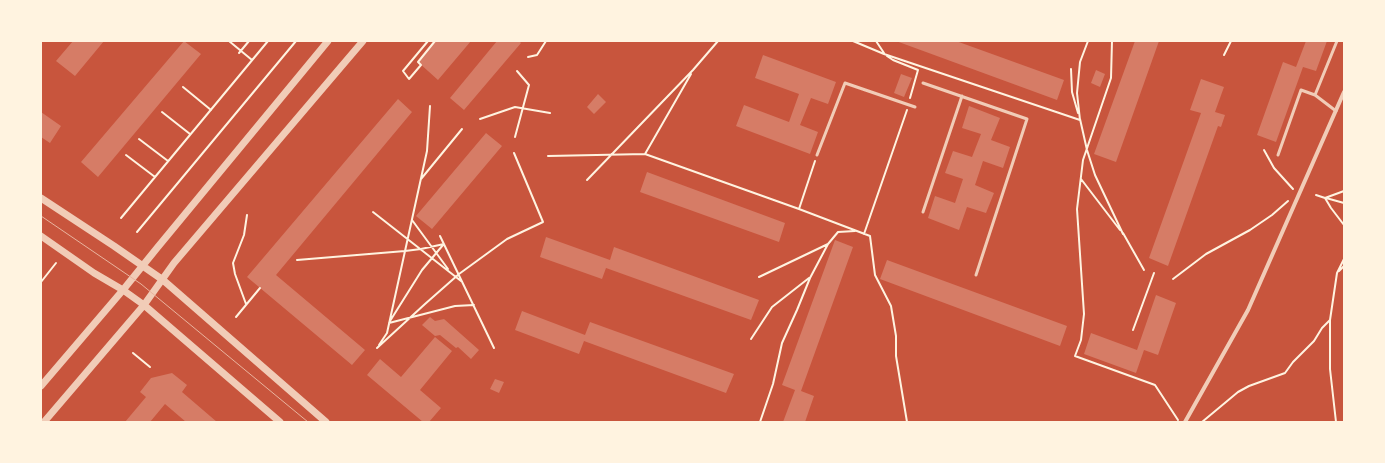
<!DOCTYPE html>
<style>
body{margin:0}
#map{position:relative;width:1385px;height:463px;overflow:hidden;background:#c8553d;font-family:Rubik,sans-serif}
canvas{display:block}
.frame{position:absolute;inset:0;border:42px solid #fff3e0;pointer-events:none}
</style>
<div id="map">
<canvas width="1385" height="463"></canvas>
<div class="frame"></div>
</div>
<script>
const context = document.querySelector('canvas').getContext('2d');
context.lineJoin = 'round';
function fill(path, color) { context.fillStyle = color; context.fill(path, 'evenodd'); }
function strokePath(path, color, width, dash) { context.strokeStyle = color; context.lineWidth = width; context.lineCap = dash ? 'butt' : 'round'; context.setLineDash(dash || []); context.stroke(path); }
fill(new Path2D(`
 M73 41H104L75 76 56 61Z
 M184 41 201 54 98 177 81 162Z
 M435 41H471L438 80 418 62Z
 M497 41H519L521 43 464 110 450 98Z
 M896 41H956L1064 80 1057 100Z
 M1135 41H1159L1116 162 1094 154Z
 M1306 41H1327L1316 71 1303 67 1276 142 1257 135 1283 62 1296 67Z
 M763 55 836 82 828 104 811 98 800 125 818 132 810 154 736 126 744 105 789 122 799 94 755 78Z
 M1096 70 1105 74 1100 87 1091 83Z
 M901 74 912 78 904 97 894 93Z
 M1201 79 1224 87 1215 112 1225 115 1221 127 1218 126 1168 266 1149 258 1201 113 1190 110Z
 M598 94 606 102 594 114 587 107Z
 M398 99 412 112 276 275 365 350 352 365 247 277Z
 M969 106 1000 118 991 140 1010 147 1003 168 983 161 975 185 994 193 986 213 967 207 959 230 928 218 935 196 955 203 963 179 945 173 953 151 972 157 981 134 962 128Z
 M41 112 61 126 50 143 41 137Z
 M486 133 502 146 432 229 416 216Z
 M647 172 785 223 779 242 640 192Z
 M546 237 610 260 614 247 759 300 751 320 606 268 602 279 540 257Z
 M835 240 853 247 801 391 814 396 805 422H783L795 390 782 385Z
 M887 260 1067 326 1060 346 880 279Z
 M1156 295 1176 303 1158 355 1144 350 1136 373 1084 354 1091 333 1137 350Z
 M522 311 585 335 590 322 734 374 726 393 584 341 579 354 515 330Z
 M430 317 435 321 444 319 479 350 471 359 458 347 456 348 440 335 435 336 422 325Z
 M435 337 452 351 420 390 441 408 429 422H423L367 375 380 359 401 377Z
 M172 373 187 385 182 392 217 422H186L165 404 150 422H125L146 397 140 392 151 378Z
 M495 379 504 382 499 393 490 389Z`), '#d67c66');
strokePath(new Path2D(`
 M229 41 252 60
 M428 41 403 71 409 79 421 65 418 62 435 41
 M853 41 884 54 1080 120 1077 93 1080 62 1088 41
 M876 41 884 53
 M1112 41 1111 78 1083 160 1077 209 1084 314 1081 340 1075 356 1155 385 1178 420
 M239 53 249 41
 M1224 55 1231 41
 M887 56 893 60 918 70 910 98
 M528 57 537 55 546 41
 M1071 69 1072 92 1078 113
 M183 87 211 110
 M162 112 190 134
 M480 119 515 107 550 113
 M1080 119 1087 150 1095 175 1123 234
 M515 137 529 85 517 71
 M139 139 168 161
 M1264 150 1274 168 1293 189
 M645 154 691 74
 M126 155 155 177
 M548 156 645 154 799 209 870 236 875 275 891 306 896 336V356L907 422
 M421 179 462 129
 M1081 179 1120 230
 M587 180 693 70 718 41
 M1316 195 1325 198 1344 191
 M1325 198 1331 208 1344 225
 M1326 198 1344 203
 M799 209 815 161
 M373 212 461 281
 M121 218 268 41
 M412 220 448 269
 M137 232 296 41
 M1123 233 1144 270
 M864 234 907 110
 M440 236 494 348
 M297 260 405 251 421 249 444 244
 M1339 271 1344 266
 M759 277 828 244 838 232 855 231
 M1173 279 1206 254 1250 230 1272 215 1288 201
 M41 282 56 263
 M246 304 235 274 233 263 244 235 247 215
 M236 317 260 288
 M390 321 422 270 443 245
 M389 323 455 306 474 305
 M1133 330 1154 273
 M751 339 772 307 809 278
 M379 345 387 333 427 151 430 106
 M377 348 425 304 459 274 507 239 543 222 514 153
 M133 353 150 367
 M760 422 773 384 782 343 797 310 810 278 828 244
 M1202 422 1238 392 1249 386 1285 373 1293 362 1314 341 1322 328 1330 320
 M1336 422 1330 369V320L1337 273 1344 259`), '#fff3e0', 2);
strokePath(new Path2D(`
 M923 83 1027 119 976 275
 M1315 95 1337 41
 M817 155 845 83 915 107
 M1278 155 1301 90 1315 95 1336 111
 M923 212 962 96`), '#f1ccb7', 3);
strokePath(new Path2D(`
 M1185 422 1248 310 1344 92`), '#f1ccb7', 4);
strokePath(new Path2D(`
 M41 198 114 246 163 280 326 422
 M41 236 94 273 123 290 144 305 280 422
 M41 386 123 290 157 248 328 41
 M44 422 144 305 174 263 363 41`), '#f1ccb7', 7);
strokePath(new Path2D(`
 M41 216 141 284 308 422`), '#e9b49f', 1);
</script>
